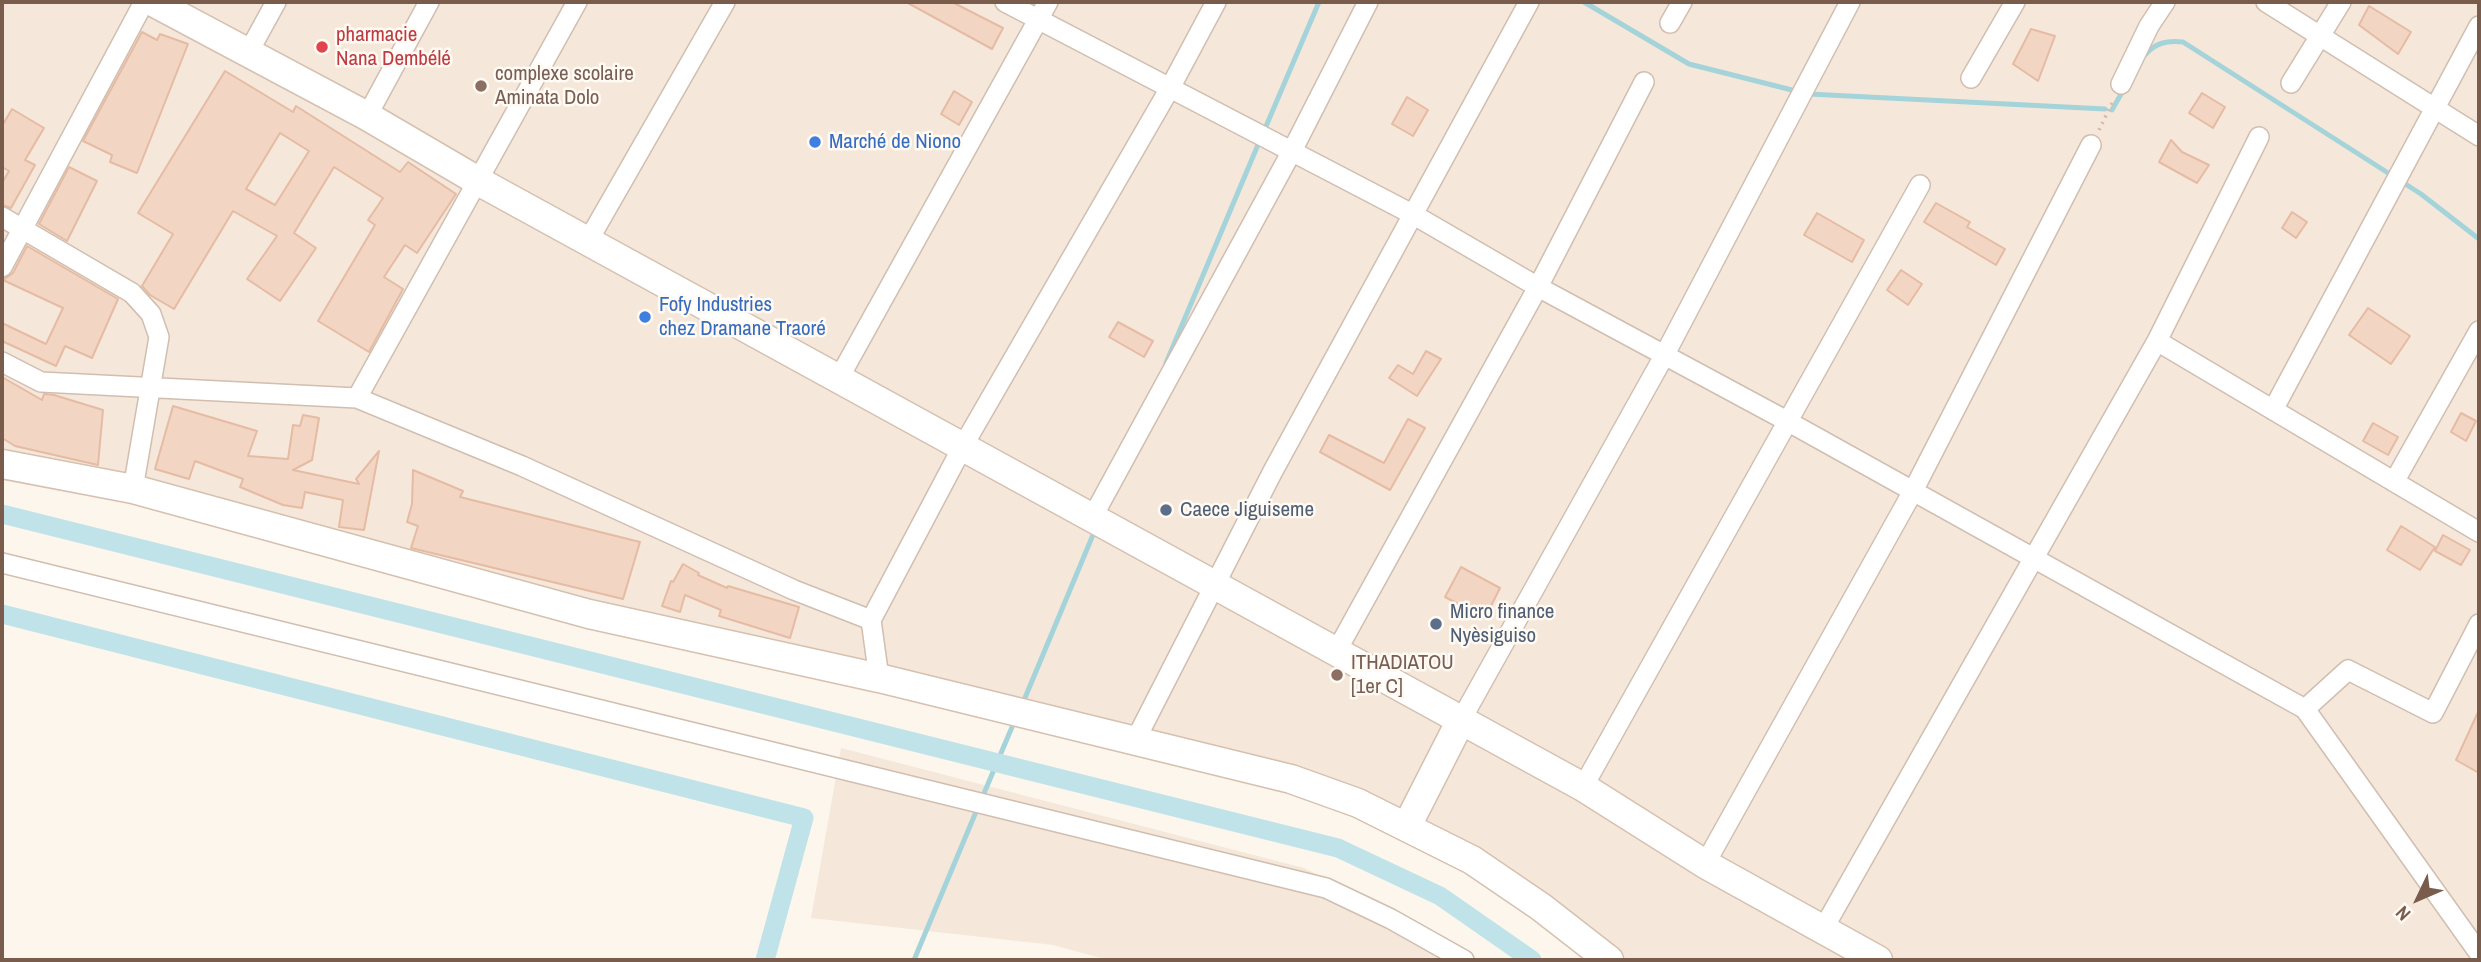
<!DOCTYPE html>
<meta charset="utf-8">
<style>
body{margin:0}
#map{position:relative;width:2481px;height:962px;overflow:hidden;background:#fdf6ec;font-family:"Archivo Narrow",sans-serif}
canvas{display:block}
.frame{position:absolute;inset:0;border:4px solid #7a5c4d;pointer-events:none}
.north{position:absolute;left:2383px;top:864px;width:70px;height:70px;-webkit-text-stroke:5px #fffaf3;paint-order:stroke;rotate:226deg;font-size:19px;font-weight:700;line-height:28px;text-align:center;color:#7a5c4d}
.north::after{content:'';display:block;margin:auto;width:24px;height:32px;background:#7a5c4d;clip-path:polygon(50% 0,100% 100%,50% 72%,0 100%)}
</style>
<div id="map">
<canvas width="2481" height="962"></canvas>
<div class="frame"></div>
<div class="north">N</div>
</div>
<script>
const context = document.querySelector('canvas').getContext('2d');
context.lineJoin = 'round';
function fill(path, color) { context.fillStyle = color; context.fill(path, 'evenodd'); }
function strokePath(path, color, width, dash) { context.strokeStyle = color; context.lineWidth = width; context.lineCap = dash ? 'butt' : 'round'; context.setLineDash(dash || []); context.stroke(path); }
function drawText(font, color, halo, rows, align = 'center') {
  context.font = font + ' "Archivo Narrow",sans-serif'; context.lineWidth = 5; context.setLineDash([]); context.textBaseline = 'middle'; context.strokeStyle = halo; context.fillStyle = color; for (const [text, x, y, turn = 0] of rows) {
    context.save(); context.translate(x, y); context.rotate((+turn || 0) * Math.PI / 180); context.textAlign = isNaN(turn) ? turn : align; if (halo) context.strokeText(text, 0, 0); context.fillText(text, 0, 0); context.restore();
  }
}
fill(new Path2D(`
 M2 2H2479V960H1618L1365 799 2 463Z
 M841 748 1304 868 1406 918 1470 960H1108L1053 945 811 918Z`), '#f5e8da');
strokePath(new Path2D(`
 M1584 2 1689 64 1792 90
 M2145 55C2155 43 2167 40 2183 42L2421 194 2479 239
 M1809 94 2105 109
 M2112 110 2125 87
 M1264 131 1319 2
 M1166 363 1260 140
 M1022 705 1095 530
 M982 798 1015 720
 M914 960 978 807`), '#a5d3da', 5);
strokePath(new Path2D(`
 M2 514 1338 848 1440 896 1532 960
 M2 614 804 818 765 960`), '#bfe3e8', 19);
const building = new Path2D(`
 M906 2H952L1003 28 992 49Z
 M2369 6 2411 32 2398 54 2359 25Z
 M2031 29 2055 36 2038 81 2013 64Z
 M142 32 157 40 160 34 188 44 137 173 110 162 112 155 83 141Z
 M225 71 293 112 296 106 400 172 408 162 456 194 417 253 405 245 384 277 403 289 369 352 318 321 375 225 368 220 383 198 334 167 294 233 316 248 280 301 247 279 277 236 233 211 174 309 150 295 142 286 173 234 138 213ZM280 133 309 151 275 205 246 189Z
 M954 91 972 102 959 125 941 114Z
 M2202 93 2225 107 2213 128 2189 113Z
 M1407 97 1428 110 1413 136 1392 124Z
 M12 109 44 128 25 160 35 165 11 208 2 205V183L9 171 2 167V126Z
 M2171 140 2182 152 2209 165 2197 183 2159 162Z
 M69 167 97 181 67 241 39 224Z
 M1936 203 1970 222 1967 227 2005 249 1996 265 1924 222Z
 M2292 212 2307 222 2296 238 2282 228Z
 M1817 213 1864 240 1852 262 1804 235Z
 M27 246 118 299 92 358 65 346 56 366 2 341V323L46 344 63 308 3 280 13 273Z
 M1901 270 1922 284 1908 305 1887 290Z
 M2368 308 2410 336 2391 364 2349 335Z
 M1118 322 1153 341 1144 357 1109 337Z
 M1426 351 1441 359 1417 396 1389 378 1398 365 1413 374Z
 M2 377 42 400 44 394 54 395 103 410 98 465 15 446 2 438Z
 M173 406 257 431 248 456 288 459 293 425 300 426 303 415 319 418 312 460 293 470 359 484 356 479 379 451 364 530 339 527 343 500 305 492 302 508 283 505 240 487 243 479 195 461 189 479 155 469Z
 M2461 413 2476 421 2466 441 2451 432Z
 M1408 419 1425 428 1390 490 1320 452 1329 435 1384 463Z
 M2373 423 2398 437 2388 455 2363 441Z
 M413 470 463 491 460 497 640 542 623 599 411 548 418 526 407 522 412 504Z
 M2401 526 2435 547 2420 570 2387 550Z
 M2443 535 2470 550 2461 565 2435 551Z
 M683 564 699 573 698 575 727 588 728 586 799 607 790 638 719 616 721 610 685 595 680 612 662 606 671 581 673 582Z
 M1461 567 1500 588 1485 618 1445 597Z
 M2479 710V773L2456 760Z`);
fill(building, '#f3d5c3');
strokePath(building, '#e6bba3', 2);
const street = new Path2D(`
 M1005 2 1414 215 1538 287 1787 421 2305 709 2479 953
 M2266 2 2479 136
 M1670 23 1682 2
 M248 53 276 2
 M1971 78 2015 2
 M2291 83 2341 2
 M2121 84 2149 26 2165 2
 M367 116 429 2
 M2 217 132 293 151 314 159 337 133 489
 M588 241 725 2
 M2 267 144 2
 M2157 341 2479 532
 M2 362 41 382 357 398 522 466 794 590 871 620
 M839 378 1048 2
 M357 398 577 2
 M2273 410 2479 26
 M2394 482 2479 331
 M1092 518 1292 151 1368 2
 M2 563 1326 888 1391 919 1464 960
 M1336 652 1538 287 1644 82
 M879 678 871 620 963 446 1170 88 1216 2
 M2305 709 2348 670 2433 713 2479 624
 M1461 720 1664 356 1850 2
 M1136 739 1273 471 1529 2
 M1583 787 1920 185
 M1705 864 1912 493 2091 145
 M1822 931 2157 341 2259 137`);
const secondary = new Path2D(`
 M153 2 367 116 478 181 1583 787 1705 864 1878 960
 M2 464 133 489 589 614 879 678 1291 779 1358 803 1472 860 1541 907 1609 960
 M1407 826 1461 720`);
strokePath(street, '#d1beb0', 22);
strokePath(secondary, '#d6c0b0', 31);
strokePath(new Path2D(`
 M2099 130 2114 99`), '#d9b8a5', 3.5, [2, 5]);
strokePath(street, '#fff', 19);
strokePath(secondary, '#fff', 28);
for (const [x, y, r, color] of [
 [322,47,7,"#e0444e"],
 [481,86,7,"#8d6e63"],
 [815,142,7,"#3f7fe0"],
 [645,317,7,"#3f7fe0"],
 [1166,510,7,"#5c6f8a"],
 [1436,624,7,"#5c6f8a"],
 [1337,675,7,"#8d6e63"]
]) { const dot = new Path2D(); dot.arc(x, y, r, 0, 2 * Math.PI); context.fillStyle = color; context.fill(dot); strokePath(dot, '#fffaf3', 2.5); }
drawText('21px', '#be3a42', '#fffaf3', [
 ["pharmacie",336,35],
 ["Nana Dembélé",336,59]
], 'left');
drawText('21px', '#785e54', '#fffaf3', [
 ["complexe scolaire",495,74],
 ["Aminata Dolo",495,98],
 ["ITHADIATOU",1351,663],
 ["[1er C]",1351,687]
], 'left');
drawText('21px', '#366cbe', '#fffaf3', [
 ["Marché de Niono",829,142],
 ["Fofy Industries",659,305],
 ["chez Dramane Traoré",659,329]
], 'left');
drawText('21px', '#4e5e75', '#fffaf3', [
 ["Caece Jiguiseme",1180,510],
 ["Micro finance",1450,612],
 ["Nyèsiguiso",1450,636]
], 'left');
</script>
